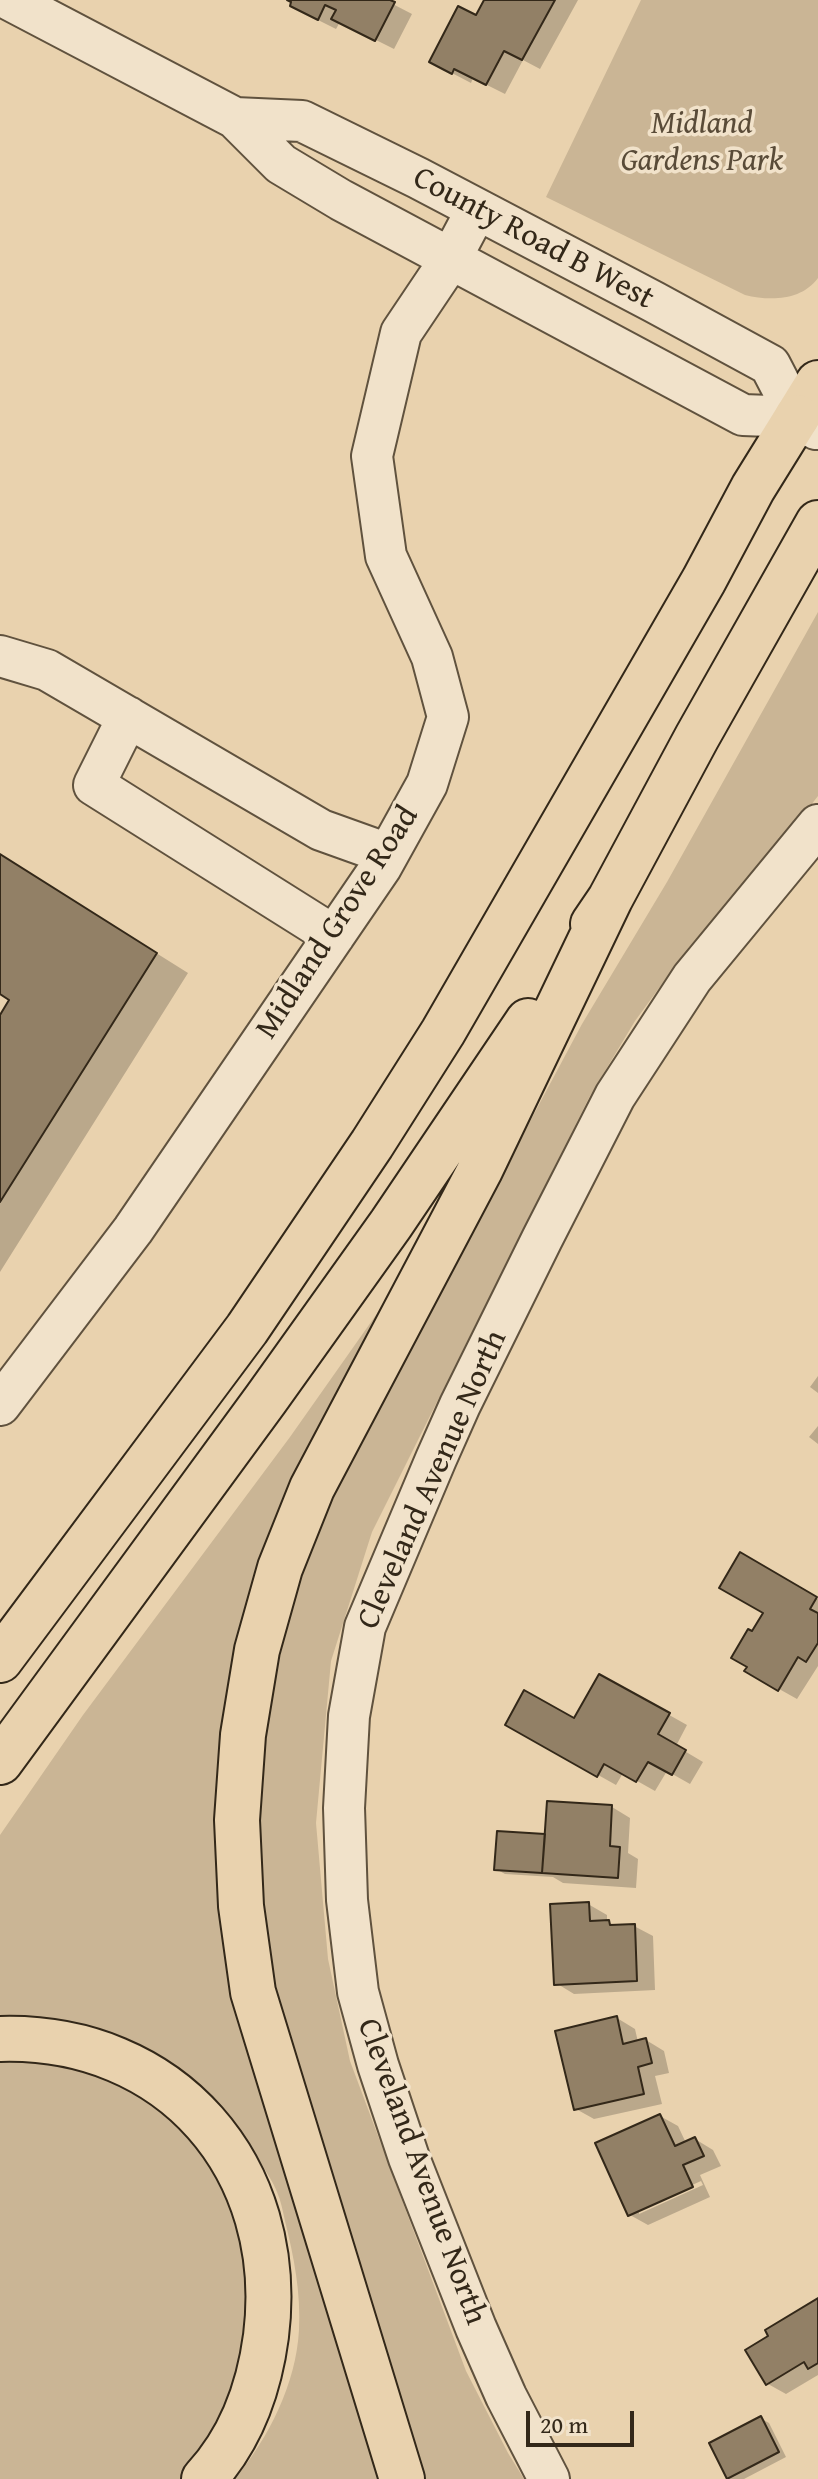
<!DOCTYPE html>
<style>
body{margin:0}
#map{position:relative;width:818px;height:2479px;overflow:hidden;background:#e9d2ae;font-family:"Gentium Book Plus",serif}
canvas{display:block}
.scale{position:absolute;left:526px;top:2411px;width:108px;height:36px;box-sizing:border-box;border:4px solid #332819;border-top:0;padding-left:10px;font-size:24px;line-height:28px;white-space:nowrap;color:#332819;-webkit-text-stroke:6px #f1e2ca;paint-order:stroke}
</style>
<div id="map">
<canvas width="818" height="2479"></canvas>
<div class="scale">20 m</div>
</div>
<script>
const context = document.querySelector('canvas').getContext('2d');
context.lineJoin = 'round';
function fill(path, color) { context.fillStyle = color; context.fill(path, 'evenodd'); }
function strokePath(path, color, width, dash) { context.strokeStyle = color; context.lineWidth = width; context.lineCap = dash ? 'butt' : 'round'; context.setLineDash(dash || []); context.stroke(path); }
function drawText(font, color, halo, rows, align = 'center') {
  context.font = font + ' "Gentium Book Plus",serif'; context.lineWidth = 7; context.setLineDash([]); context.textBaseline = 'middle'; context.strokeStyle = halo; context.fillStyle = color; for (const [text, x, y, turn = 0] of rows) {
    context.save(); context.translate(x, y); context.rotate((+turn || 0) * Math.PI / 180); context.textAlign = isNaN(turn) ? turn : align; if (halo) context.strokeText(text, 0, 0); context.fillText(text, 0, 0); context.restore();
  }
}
fill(new Path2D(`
 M641 0H818V278C801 301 770 301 745 295L546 197Z
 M818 612V796L793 828 689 947 635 1021 590 1096 372 1532 331 1661 316 1823 328 1959 350 2061 466 2371 508 2453 524 2479H425L280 2013 263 1936 260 1829 264 1755 273 1686 292 1606 315 1533 346 1466 582 1024 667 882Z
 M414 1261 344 1400 220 1814 383 2479H235C269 2437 296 2384 299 2330 301 2293 294 2257 285 2221 283 2212 281 2201 277 2192 273 2181 265 2171 259 2160 219 2095 165 2049 91 2027 61 2019 31 2020 0 2020V1835L83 1715 290 1437Z
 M28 2060 72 2067 109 2079 147 2100 196 2143 220 2175 252 2251 248 2376 187 2479H0V2061Z`), '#cab595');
fill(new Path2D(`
 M288 0H385L412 14 394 49 340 22 336 29 310 16Z
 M486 0H578L540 69 523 60 505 94 473 78 471 83 450 72Z
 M0 855 188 973 0 1272V1019L12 1000 0 992Z
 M818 1376V1393L810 1387Z
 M818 1426V1444L809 1437Z
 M741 1554 818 1599V1666L797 1699 747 1671 753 1634 766 1612Z
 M600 1676 687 1725 676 1746 703 1762 690 1784 667 1771 655 1791 623 1773 616 1785 507 1724 575 1721Z
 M612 1807 630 1818 628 1853 638 1859 636 1888 563 1883 553 1877 505 1874 496 1869 544 1836Z
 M588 1904 607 1915V1922L617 1926H634L653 1936 655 1990 574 1994 556 1983Z
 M617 2018 635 2029 638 2042 646 2040 664 2051 669 2073 655 2076 662 2104 594 2119 576 2109Z
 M660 2116 678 2126 686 2143 695 2139 713 2150 721 2166 700 2175 710 2197 648 2225 630 2215ZM701 2181 703 2185 639 2214V2209Z
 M818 2300V2375L786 2394 768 2384Z
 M760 2418 769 2423 786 2457 744 2479H731L729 2478Z`), '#0003');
const building = new Path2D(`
 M287 0H390L395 2 375 41 331 19 336 10 325 5 318 20 290 6 291 2Z
 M484 0H555L522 60 504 51 486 85 454 69 452 74 429 62 458 6 476 15Z
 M0 854 157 953 0 1202V1015L9 1000 0 994Z
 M740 1552 817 1597 810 1609 818 1613V1643L806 1662 798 1657 778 1691 744 1671 747 1667 731 1658 748 1629 752 1631 763 1613 719 1588Z
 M599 1674 670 1713 658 1734 686 1750 672 1775 648 1762 636 1782 604 1764 597 1777 505 1725 524 1690 574 1718Z
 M547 1801 612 1805 610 1846 620 1847 618 1878 542 1873Z
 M497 1831 545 1834 542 1873 494 1870Z
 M589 1902 590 1921 609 1920 610 1925 635 1924 637 1981 554 1985 550 1904Z
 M617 2016 623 2044 646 2038 652 2063 638 2067 644 2094 574 2110 555 2031Z
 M660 2114 675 2146 695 2137 704 2156 683 2165 693 2187 628 2216 595 2143Z
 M818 2298V2363L808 2369 804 2362 766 2385 745 2350 768 2336 765 2330Z
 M761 2416 779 2452 727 2479 709 2443Z`);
fill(building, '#928066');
strokePath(building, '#332819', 2);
const minor = new Path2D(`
 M10 0 235 118 281 164 341 200 743 415 797 417
 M235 118 302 121 418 178 654 302 770 365 797 417 816 429
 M0 656 47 670 321 830 388 854
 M128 717 94 785 334 936
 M0 1405 133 1230 381 867 427 784 448 717 432 657 386 556 372 456 401 333 450 260 477 209
 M549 2479 506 2396 476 2328 409 2158 378 2065 358 1992 347 1900 344 1808 349 1716 365 1627 436 1459 460 1405 542 1239 615 1096 692 978 818 825`);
const major = new Path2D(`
 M797 417 818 383`);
const highway = new Path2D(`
 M593 924 610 899 697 737 818 523
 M0 1660 247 1329 372 1144 443 1032 704 580 753 488 797 417
 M0 1762 266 1399 391 1224 528 1021
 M0 2039C171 2034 287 2168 266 2336 259 2389 241 2439 204 2479
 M402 2479 253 1992 241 1906 237 1820 243 1735 257 1650 280 1568 312 1488 480 1170 610 899`);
strokePath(minor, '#60523e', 44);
strokePath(major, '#332819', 48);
strokePath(highway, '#332819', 48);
strokePath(minor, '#f1e2ca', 40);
strokePath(major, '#e9d2ae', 44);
strokePath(highway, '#e9d2ae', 44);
drawText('italic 32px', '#594b38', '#f1e2ca', [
 ["Midland",702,125],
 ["Gardens Park",702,162]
]);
drawText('32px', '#332819', '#f1e2ca', [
 ["County Road B West",533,239,28],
 ["Midland Grove Road",338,923,-57],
 ["Cleveland Avenue North",433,1480,-66],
 ["Cleveland Avenue North",421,2172,70]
]);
</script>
